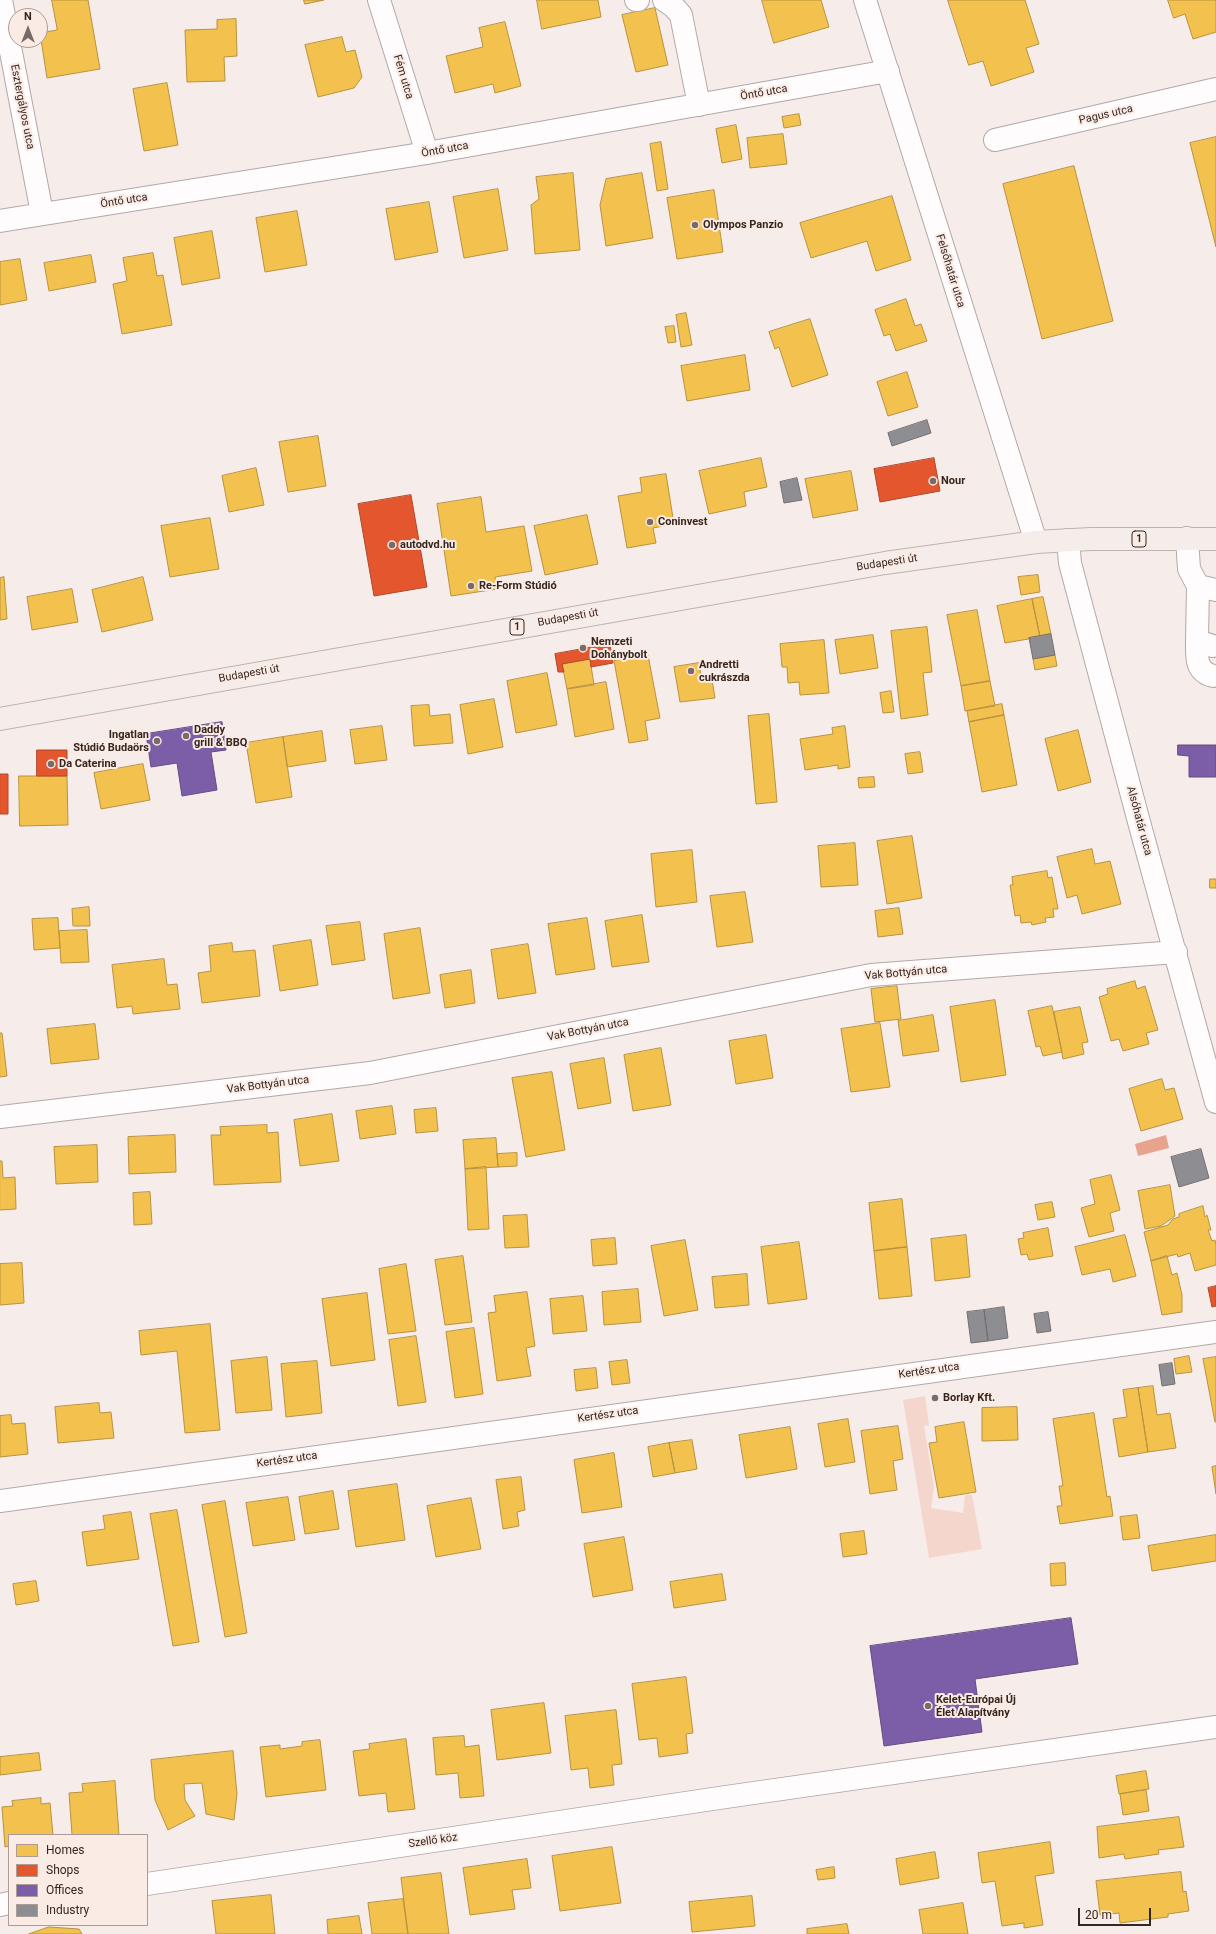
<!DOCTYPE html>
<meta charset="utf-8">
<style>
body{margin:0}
#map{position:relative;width:1216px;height:1934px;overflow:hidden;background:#f6edea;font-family:Roboto,sans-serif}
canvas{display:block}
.legend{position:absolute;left:8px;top:1834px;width:140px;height:92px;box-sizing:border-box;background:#fbebe5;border:1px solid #ac9c97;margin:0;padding:5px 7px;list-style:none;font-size:12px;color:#352621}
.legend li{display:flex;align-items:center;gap:8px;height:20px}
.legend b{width:20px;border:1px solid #ac9c97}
.north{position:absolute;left:8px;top:8px;width:40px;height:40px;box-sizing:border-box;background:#fbebe5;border:1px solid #ac9c97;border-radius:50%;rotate:0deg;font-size:11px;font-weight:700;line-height:16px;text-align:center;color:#352621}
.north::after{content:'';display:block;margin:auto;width:14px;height:18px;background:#796c67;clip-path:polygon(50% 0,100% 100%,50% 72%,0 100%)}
.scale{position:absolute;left:1078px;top:1908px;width:73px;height:18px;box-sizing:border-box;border:2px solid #352621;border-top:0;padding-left:5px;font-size:12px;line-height:14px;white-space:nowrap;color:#352621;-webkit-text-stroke:3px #fbebe5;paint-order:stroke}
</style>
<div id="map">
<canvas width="1216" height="1934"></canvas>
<ul class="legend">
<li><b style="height:11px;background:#f2c14e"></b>Homes</li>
<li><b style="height:11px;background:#e4572e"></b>Shops</li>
<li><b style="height:11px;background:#7b5ea7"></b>Offices</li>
<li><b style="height:11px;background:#8d8d92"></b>Industry</li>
</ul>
<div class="north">N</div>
<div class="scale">20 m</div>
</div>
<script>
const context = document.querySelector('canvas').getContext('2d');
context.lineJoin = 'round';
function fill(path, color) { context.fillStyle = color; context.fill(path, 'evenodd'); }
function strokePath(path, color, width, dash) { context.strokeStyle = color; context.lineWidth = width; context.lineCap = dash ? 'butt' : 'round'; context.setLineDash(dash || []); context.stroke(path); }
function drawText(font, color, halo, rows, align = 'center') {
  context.font = font + ' Roboto,sans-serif'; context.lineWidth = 4; context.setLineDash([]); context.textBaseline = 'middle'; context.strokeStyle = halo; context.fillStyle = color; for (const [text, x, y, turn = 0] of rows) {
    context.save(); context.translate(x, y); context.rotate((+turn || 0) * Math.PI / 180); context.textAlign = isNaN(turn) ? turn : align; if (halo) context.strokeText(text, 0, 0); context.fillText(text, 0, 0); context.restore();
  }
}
fill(new Path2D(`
 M925 1396 929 1425 924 1426 934 1487 931 1508 963 1513 965 1495H972L982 1549 929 1558 903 1400Z`), '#f5d6cd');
fill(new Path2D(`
 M1166 1135 1169 1148 1138 1156 1135 1144Z`), '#e7a38e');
const homes = new Path2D(`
 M52 0H88L100 69 47 78 40 33 57 30Z
 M304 0H324L305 4Z
 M537 0H598L601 17 542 29Z
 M762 0H821L829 27 774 43Z
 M948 0H1025L1039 44 1026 48 1034 72 991 86 983 61 969 65Z
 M1168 0H1216V32L1193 39 1185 14 1174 18Z
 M655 8 668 65 636 72 622 15Z
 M236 19 237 56 224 57 225 81 187 82 185 30 217 29V20Z
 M505 22 521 86 495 93 493 84 455 93 446 56 483 47 479 28Z
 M342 37 346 52 355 50 362 77 354 88 318 97 305 45Z
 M167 83 178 145 144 151 133 89Z
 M799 114 801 125 784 128 782 117Z
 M736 125 742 159 722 163 716 129Z
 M783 134 787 164 750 168 747 138Z
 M1216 137V247L1190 143Z
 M661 142 668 189 657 191 650 144Z
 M1074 166 1113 321 1042 339 1003 184Z
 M573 173 580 250 535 254 531 205 539 199 536 177Z
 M642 173 653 238 606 246 600 205 606 179Z
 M498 189 508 250 464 258 453 197Z
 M714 190 723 252 677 259 667 198Z
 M892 196 911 260 876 271 867 241 811 258 800 223Z
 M429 202 438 252 395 260 386 209Z
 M297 211 307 265 265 272 256 218Z
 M212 231 220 278 182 285 174 238Z
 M153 253 157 276 163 275 172 325 122 334 113 284 127 281 123 258Z
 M91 255 96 282 49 291 44 263Z
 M20 259 27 300 0 305V262Z
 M906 299 915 326 921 324 927 341 896 351 890 334 884 336 875 310Z
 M686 313 692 345 681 347 676 315Z
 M810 319 828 375 792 387 779 347 775 349 769 332Z
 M674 326 676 342 668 343 665 327Z
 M745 355 750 390 687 401 681 366Z
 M907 372 918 407 888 416 877 382Z
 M318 436 326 486 288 492 279 442Z
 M761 458 767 487 744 492 746 506 709 514 699 471Z
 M256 468 264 505 229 512 222 476Z
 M851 471 858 510 813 518 805 479Z
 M666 474 674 524 653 528 656 543 627 548 618 496 642 492 640 478Z
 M481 497 486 532 524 526 532 571 495 577 497 589 451 596 437 504Z
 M587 515 598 564 545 575 534 526Z
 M210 518 219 569 170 577 161 526Z
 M1038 575 1040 592 1021 595 1018 577Z
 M4 577 7 619 0 620V578Z
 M143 577 153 620 102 632 92 590Z
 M72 589 78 622 32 630 27 597Z
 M1043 597 1051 634 1040 637 1032 599Z
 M1032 599 1040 637 1005 643 997 606Z
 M977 610 990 681 961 686 947 615Z
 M927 627 932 672 923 673 928 715 901 719 891 631Z
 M873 635 878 668 840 674 835 640Z
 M824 640 829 693 800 695 799 682 788 683 787 667H782L780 644Z
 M648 655 660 718 645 721 648 740 629 743 614 661Z
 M1055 655 1057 666 1035 670 1033 659Z
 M590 659 594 685 567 689 562 664Z
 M699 663 702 681 712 680 715 698 680 702 674 667Z
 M547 673 557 725 516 733 507 681Z
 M990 681 995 706 965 711 961 686Z
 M606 682 614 729 575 737 567 689Z
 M891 691 894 712 883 713 880 693Z
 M494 699 503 747 468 754 460 705Z
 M1002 704 1004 715 969 722 967 711Z
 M429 705 430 716 450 714 453 743 414 746 411 706Z
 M769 714 777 802 756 804 748 716Z
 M1004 715 1017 785 982 792 969 722Z
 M382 726 387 760 355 764 350 730Z
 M845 726 850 767 838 769V765L805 770 800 739 833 734 832 728Z
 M1078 730 1091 782 1058 791 1045 739Z
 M322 731 326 761 287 767 283 737Z
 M283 737 292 797 256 803 246 743Z
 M920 752 923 772 908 774 905 754Z
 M143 764 150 800 101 809 94 773Z
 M19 776H67L68 825 20 826Z
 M874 777 875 787 859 788 858 778Z
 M912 836 922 898 887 904 877 841Z
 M855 843 858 885 821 887 818 846Z
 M1092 849 1095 864 1110 861 1121 904 1082 914 1077 895 1067 898 1057 857Z
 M692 850 697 902 656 907 651 854Z
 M1047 871 1048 878 1052 877 1058 909H1053L1054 917 1045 918 1046 922 1032 925 1031 922 1021 923 1020 915 1015 916 1010 885H1013L1012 877Z
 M1210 879H1216V888H1210Z
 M745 892 753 942 717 947 710 896Z
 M89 907 90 926H73L72 909Z
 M899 908 903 934 878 937 875 911Z
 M642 915 649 962 612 967 605 921Z
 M58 918 60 948 34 950 32 919Z
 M587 918 595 969 556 975 548 924Z
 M360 922 365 960 332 965 326 926Z
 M420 928 430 993 393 999 384 934Z
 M87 930 89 962 61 963 59 931Z
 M311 940 318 985 280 991 273 946Z
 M232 943 233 952 255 950 260 996 202 1003 198 973 211 971 209 946Z
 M528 944 536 993 498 999 491 950Z
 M164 959 167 985 177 984 180 1009 133 1014 132 1006 117 1008 112 965Z
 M471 970 475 1003 445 1008 440 975Z
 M1135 981 1137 989 1145 986 1158 1030 1146 1033 1149 1044 1123 1051 1119 1039 1111 1041 1099 997 1108 994 1107 989Z
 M897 986 901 1019 875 1022 871 989Z
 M995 1000 1006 1075 961 1082 950 1007Z
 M1052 1006 1062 1052 1043 1056 1040 1046 1036 1047 1028 1011Z
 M1080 1007 1088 1042 1082 1043 1084 1054 1063 1059 1054 1012Z
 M933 1015 939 1051 903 1056 898 1021Z
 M880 1023 890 1087 851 1092 841 1029Z
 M95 1024 99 1059 51 1064 47 1029Z
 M0 1033H2L7 1076 0 1077Z
 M766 1035 773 1078 736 1084 729 1041Z
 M661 1048 671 1105 633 1111 624 1055Z
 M604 1058 611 1103 578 1109 570 1064Z
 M552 1072 565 1150 526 1157 512 1078Z
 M1162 1079 1165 1090 1174 1088 1183 1119 1141 1131 1129 1089Z
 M392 1106 396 1134 360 1139 356 1111Z
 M436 1108 438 1131 416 1133 414 1110Z
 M332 1114 339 1161 300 1166 294 1120Z
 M267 1125V1133L278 1132 281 1182 214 1185 211 1135H221L220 1127Z
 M175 1135 176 1172 129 1174 128 1137Z
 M496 1138 498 1167 465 1169 463 1140Z
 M97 1145 98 1182 56 1184 54 1147Z
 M517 1153V1166L498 1167 497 1154Z
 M0 1161H2L3 1178 15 1177 16 1209 0 1210Z
 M486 1167 489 1229 468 1230 465 1169Z
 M1111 1175 1120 1210 1110 1213 1114 1231 1089 1237 1081 1208 1095 1204 1090 1180Z
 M1170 1185 1175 1216 1161 1226 1145 1229 1138 1191Z
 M150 1192 152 1224 134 1225 133 1193Z
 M902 1199 907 1247 874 1251 869 1203Z
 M1052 1202 1055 1217 1038 1220 1035 1205Z
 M1203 1206 1205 1217 1207 1215 1211 1230H1208L1212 1241 1215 1240 1216 1245V1265L1195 1271 1190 1253 1178 1257 1177 1254 1151 1261 1144 1232 1168 1225 1173 1219 1179 1217V1214Z
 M527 1215 529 1247 505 1248 503 1216Z
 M1048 1228 1053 1256 1029 1260 1027 1254 1021 1255 1018 1239 1024 1238 1023 1233Z
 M966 1235 970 1277 935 1281 931 1239Z
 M1125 1235 1136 1276 1113 1282 1110 1269 1082 1275 1075 1247Z
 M615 1238 617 1264 593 1266 591 1240Z
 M685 1240 698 1310 664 1316 651 1246Z
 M799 1242 807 1299 768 1304 761 1247Z
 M907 1247 912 1296 879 1299 874 1251Z
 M463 1256 472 1322 445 1325 435 1260Z
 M1167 1256 1172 1275 1177 1273 1182 1295V1312L1162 1315 1151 1261Z
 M22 1263 24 1303 0 1305V1264Z
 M406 1264 416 1331 388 1334 379 1269Z
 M747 1274 749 1305 715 1308 712 1277Z
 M638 1289 641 1322 604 1325 602 1292Z
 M527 1292 535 1346 526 1348 531 1376 497 1381 488 1313 496 1312 494 1296Z
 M367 1293 375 1360 331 1366 322 1299Z
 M583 1296 587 1331 553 1334 550 1299Z
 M210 1324 220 1430 185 1433 177 1351 141 1355 139 1331Z
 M474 1328 483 1394 455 1398 446 1332Z
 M416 1336 426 1402 398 1406 389 1340Z
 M1189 1356 1192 1372 1176 1374 1174 1359Z
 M267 1357 272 1410 236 1413 231 1361Z
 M1216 1357V1422H1215L1203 1359Z
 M627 1360 630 1383 612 1385 609 1362Z
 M317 1361 322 1413 286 1417 281 1364Z
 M596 1368 598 1388 576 1391 574 1370Z
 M1153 1386 1157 1415 1170 1413 1176 1448 1148 1452 1138 1388Z
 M1138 1388 1148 1452 1119 1457 1113 1419 1127 1417 1123 1390Z
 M99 1403 100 1413 111 1412 114 1438 58 1443 55 1407Z
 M1017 1407 1018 1440 982 1441V1408Z
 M1094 1413 1107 1497 1110 1496 1113 1516 1060 1524 1057 1506H1062L1059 1486H1063L1053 1419Z
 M11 1415 12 1424 25 1423 28 1454 0 1457V1416Z
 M848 1419 855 1462 825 1467 818 1424Z
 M964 1422 976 1492 939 1498 929 1443 937 1442 935 1427Z
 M898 1426 903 1459 893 1461 897 1490 870 1494 861 1431Z
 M790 1427 797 1469 746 1478 739 1435Z
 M692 1440 697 1469 675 1473 669 1443Z
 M669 1443 675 1473 653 1477 648 1447Z
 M614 1453 622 1507 582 1513 574 1460Z
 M1216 1466V1494L1212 1467Z
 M521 1477 525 1510 517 1512 519 1526 503 1529 496 1480Z
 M397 1484 405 1540 356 1547 348 1491Z
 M333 1491 339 1529 305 1534 299 1497Z
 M288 1497 295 1540 253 1546 246 1503Z
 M471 1498 481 1549 436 1557 427 1506Z
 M225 1501 247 1633 225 1637 202 1505Z
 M177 1510 199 1642 173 1646 150 1514Z
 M131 1512 139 1559 87 1566 82 1532 105 1529 103 1516Z
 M1137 1515 1140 1538 1123 1540 1120 1517Z
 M864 1531 867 1554 843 1557 840 1534Z
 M1216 1535V1561L1152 1571 1148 1546Z
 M624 1537 633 1590 593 1597 584 1544Z
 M1065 1563 1066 1585 1051 1586 1050 1564Z
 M722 1574 726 1600 674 1608 670 1582Z
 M36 1581 39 1601 16 1605 13 1584Z
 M686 1677 693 1733 686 1734 688 1753 659 1757 657 1738 639 1740 632 1684Z
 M544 1703 551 1753 497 1760 491 1710Z
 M616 1710 622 1764 612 1765 614 1785 590 1788 588 1768 571 1770 565 1716Z
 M464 1736 465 1747 479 1745 484 1796 460 1798 458 1773 436 1775 433 1738Z
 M406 1739 415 1809 388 1812 386 1793 359 1796 353 1751 370 1749 369 1744Z
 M320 1740 326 1790 266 1797 260 1747 280 1745V1749L302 1746V1742Z
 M233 1751 237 1794 234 1820 206 1814 202 1783 184 1784 185 1800 195 1816 168 1830 155 1800 151 1760Z
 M39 1753 41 1770 0 1775V1757Z
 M1146 1771 1149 1789 1119 1794 1116 1776Z
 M115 1781 119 1835H72L69 1793 83 1792 82 1784Z
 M1146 1790 1149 1811 1123 1815 1120 1794Z
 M41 1798V1804L50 1803 53 1835H9V1846L5 1847 2 1807 13 1806 12 1801Z
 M1179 1817 1184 1847 1158 1850 1159 1854 1125 1859 1124 1854 1099 1858 1097 1827Z
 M1050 1842 1054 1873 1035 1876 1043 1925 1024 1928V1923L1002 1926 995 1881 982 1883 978 1853Z
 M612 1847 621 1903 560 1911 552 1856Z
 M935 1852 939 1878 900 1885 896 1859Z
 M527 1859 531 1888 512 1890 515 1909 470 1915 463 1868Z
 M834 1867 835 1878 818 1880 816 1870Z
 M1181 1872 1183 1892 1186 1891 1189 1911 1168 1914V1917L1120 1923 1119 1913 1100 1915 1096 1881Z
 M441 1873 449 1934H408L401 1878Z
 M271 1895 275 1934H216L212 1901Z
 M752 1896 755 1926 692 1932 689 1902Z
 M403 1899 408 1934H372L368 1903Z
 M963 1903 968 1934H923L919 1910Z
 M359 1916 362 1934H328L327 1920Z
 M847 1924 849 1934H807V1929Z
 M49 1927 79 1929 82 1934H29Z`);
fill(homes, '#f2c14e');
strokePath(homes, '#b99240', 1);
const shops = new Path2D(`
 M934 458 940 491 880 502 874 469Z
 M411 495 427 587 374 596 358 504Z
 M610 644 613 663 591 667 590 659 562 664 564 672H558L555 654Z
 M37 750H67V776H37Z
 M0 774H8V814H0Z
 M1216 1286V1306L1212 1307 1208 1288Z`);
fill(shops, '#e4572e');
strokePath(shops, '#b0482a', 1);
const offices = new Path2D(`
 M222 722 226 750 211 752 217 790 182 796 177 763 151 767 146 734Z
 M1178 745H1216V777H1189V756L1178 755Z
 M1071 1618 1078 1664 975 1679 982 1732 884 1746 870 1646Z`);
fill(offices, '#7b5ea7');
strokePath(offices, '#664d7f', 1);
const industry = new Path2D(`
 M927 420 931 433 892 446 888 433Z
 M797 478 802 500 784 503 780 482Z
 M1051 634 1055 655 1033 659 1029 638Z
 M1201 1149 1209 1178 1179 1187 1171 1157Z
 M1004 1307 1008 1338 988 1341 984 1310Z
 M984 1310 988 1341 971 1343 967 1312Z
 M1048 1312 1051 1331 1037 1333 1034 1314Z
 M1172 1363 1175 1384 1162 1386 1159 1365Z`);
fill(industry, '#8d8d92');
strokePath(industry, '#736e70', 1);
const minor = new Path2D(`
 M1 0 42 213
 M379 0 427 153
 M636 0H638
 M664 0 674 7 681 15 699 105
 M865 0 1036 542
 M995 140 1216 89
 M0 221 427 153 888 71
 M1187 538 1189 569 1198 586 1216 590
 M1068 540 1070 563 1139 822 1216 1102
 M1198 586 1197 641 1213 646
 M1197 641C1197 657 1195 671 1213 676
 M0 1117 370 1073 871 975 1176 952
 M0 1501 1216 1332
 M147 1884 719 1798 1216 1727
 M0 1905 9 1903`);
const major = new Path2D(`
 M0 719 885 563 1036 542 1091 539H1216`);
strokePath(minor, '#b3a8a5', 24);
strokePath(major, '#c2b2ad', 24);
strokePath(minor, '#fefcfc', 22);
strokePath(major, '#f4edea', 22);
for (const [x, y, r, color] of [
 [695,225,4,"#796c67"],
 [933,481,4,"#796c67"],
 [650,522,4,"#796c67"],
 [392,545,4,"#796c67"],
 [471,586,4,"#796c67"],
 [583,648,4,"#796c67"],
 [691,671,4,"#796c67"],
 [186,736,4,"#796c67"],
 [157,741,4,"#796c67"],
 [51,764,4,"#796c67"],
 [935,1398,4,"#796c67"],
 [928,1706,4,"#796c67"]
]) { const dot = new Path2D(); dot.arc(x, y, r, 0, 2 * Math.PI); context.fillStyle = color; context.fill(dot); strokePath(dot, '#fbebe5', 1.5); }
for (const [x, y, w] of [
 [1139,539,14],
 [517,627,14]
]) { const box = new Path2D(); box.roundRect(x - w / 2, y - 8, w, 16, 3); context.fillStyle = '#fbebe5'; context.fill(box); strokePath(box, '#352621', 1); }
drawText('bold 10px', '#352621', null, [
 ["1",1139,539],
 ["1",517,627]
]);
drawText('11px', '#352621', '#fbebe5', [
 ["Fém utca",403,77,73],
 ["Öntő utca",764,93,-10],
 ["Esztergályos utca",22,107,79],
 ["Pagus utca",1106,115,-13],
 ["Öntő utca",445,150,-10],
 ["Öntő utca",124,201,-9],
 ["Felsőhatár utca",950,271,73],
 ["Budapesti út",887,563,-9],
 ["Budapesti út",568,618,-10],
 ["Budapesti út",249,674,-10],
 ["Alsóhatár utca",1139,821,75],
 ["Vak Bottyán utca",906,973,-5],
 ["Vak Bottyán utca",588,1030,-11],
 ["Vak Bottyán utca",268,1085,-7],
 ["Kertész utca",929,1371,-8],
 ["Kertész utca",608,1415,-8],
 ["Kertész utca",287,1460,-8],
 ["Szellő köz",433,1841,-8]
]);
drawText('bold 11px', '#352621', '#fbebe5', [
 ["Olympos Panzio",703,225],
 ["Nour",941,481],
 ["Coninvest",658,522],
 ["autodvd.hu",400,545],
 ["Re-Form Stúdió",479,586],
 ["Nemzeti",591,642],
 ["Dohánybolt",591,655],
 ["Andretti",699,665],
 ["cukrászda",699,678],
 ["Daddy",194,730],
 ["grill & BBQ",194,743],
 ["Ingatlan",149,735,"right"],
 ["Stúdió Budaörs",149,748,"right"],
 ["Da Caterina",59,764],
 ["Borlay Kft.",943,1398],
 ["Kelet-Európai Új",936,1700],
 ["Élet Alapítvány",936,1713]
], 'left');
</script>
